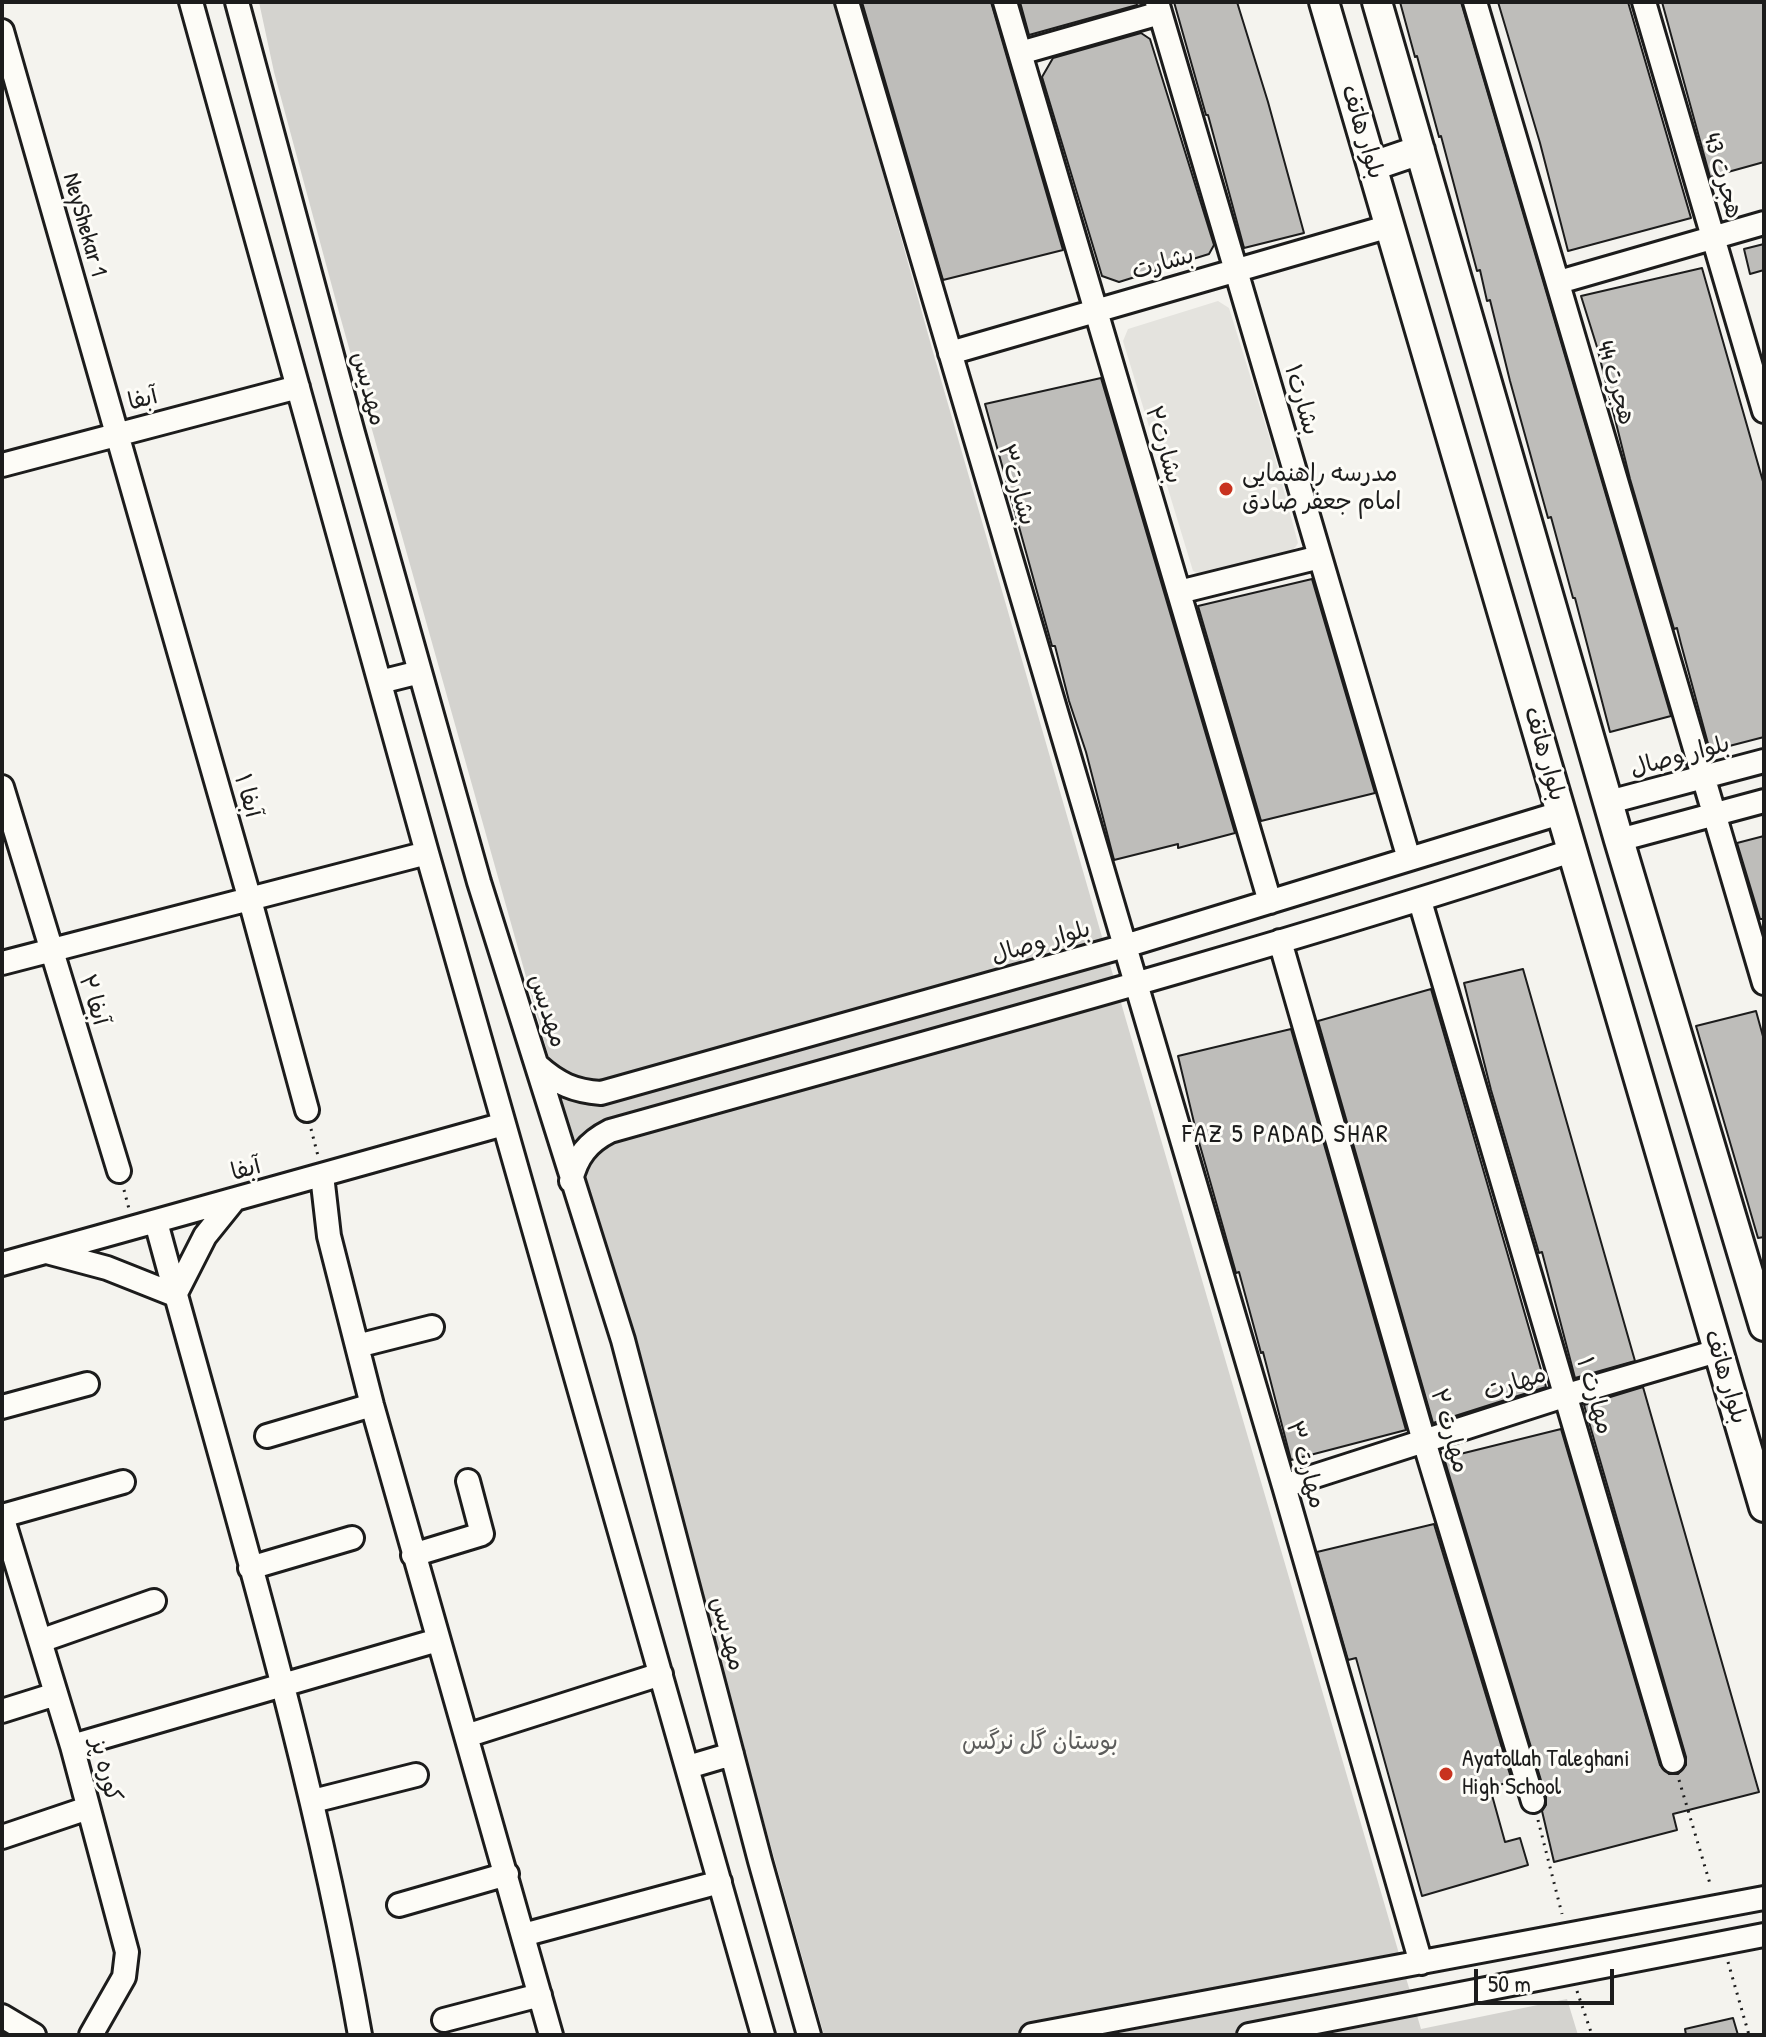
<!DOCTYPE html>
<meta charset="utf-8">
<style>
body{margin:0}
#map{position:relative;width:1766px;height:2037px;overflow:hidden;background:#f4f3ee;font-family:"Patrick Hand",sans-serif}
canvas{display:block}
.frame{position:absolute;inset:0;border:4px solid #1c1c1c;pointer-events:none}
.scale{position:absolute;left:1474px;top:1969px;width:140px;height:36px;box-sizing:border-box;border:4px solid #1c1c1c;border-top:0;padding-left:10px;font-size:24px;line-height:28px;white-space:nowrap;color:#1c1c1c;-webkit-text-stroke:6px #fdfcf7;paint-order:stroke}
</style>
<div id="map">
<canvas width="1766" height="2037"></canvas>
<div class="frame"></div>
<div class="scale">50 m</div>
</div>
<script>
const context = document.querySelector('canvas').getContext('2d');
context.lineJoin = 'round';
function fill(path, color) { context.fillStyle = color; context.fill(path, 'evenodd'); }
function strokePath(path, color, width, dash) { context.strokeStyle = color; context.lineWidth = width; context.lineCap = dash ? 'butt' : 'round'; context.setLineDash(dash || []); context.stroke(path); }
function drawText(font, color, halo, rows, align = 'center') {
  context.font = font + ' "Patrick Hand","Playpen Sans Arabic",sans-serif'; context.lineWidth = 6; context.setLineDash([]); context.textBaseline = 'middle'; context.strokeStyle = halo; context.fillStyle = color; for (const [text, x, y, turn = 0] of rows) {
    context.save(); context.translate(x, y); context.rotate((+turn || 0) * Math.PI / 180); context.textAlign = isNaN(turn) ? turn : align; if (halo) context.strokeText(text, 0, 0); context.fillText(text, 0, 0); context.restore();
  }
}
fill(new Path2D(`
 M1218 301 1229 308 1269 436 1298 543 1293 551 1179 592 1202 575 1193 571 1123 341 1128 329Z`), '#e4e3de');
fill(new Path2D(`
 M259 2H835L935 359 1126 1020 1421 2029 1567 1999 1578 2035H824L340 316 274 72Z`), '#d4d3cf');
const building = new Path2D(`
 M862 2H991L1063 250 943 280Z
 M1020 2H1136L1137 5 1029 35Z
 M1174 2H1237L1268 102 1304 233 1244 248 1208 115H1206Z
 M1400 2H1461L1671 716 1610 732 1575 598H1573L1551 517 1548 518 1510 381 1490 300 1487 301 1480 270 1477 271 1441 136 1439 137 1417 56 1415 57Z
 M1498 2H1628L1691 218 1568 251 1540 143Z
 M1662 2H1764V162L1710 177Z
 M1141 33 1150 39 1214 245 1209 254 1119 282 1102 276 1042 77 1053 58Z
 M1764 244V270L1750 274 1744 249Z
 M1702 268 1764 485V737L1710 751 1681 644 1677 628 1674 629 1630 479 1597 347 1581 296Z
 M1101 378 1235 833 1178 848V844L1114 860 1086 752 1069 701 1055 646H1052L985 404Z
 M1312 579 1375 793 1261 821 1198 606Z
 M1764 836V919H1760L1737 843Z
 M1523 969 1635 1361 1575 1378 1542 1252 1539 1253 1491 1090 1464 983Z
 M1431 989 1546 1387 1433 1423 1318 1021Z
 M1756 1011 1764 1040V1237L1758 1238 1696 1026Z
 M1291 1029 1406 1430 1291 1460 1263 1352 1261 1353 1239 1272 1236 1273 1197 1135 1178 1056Z
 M1643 1387 1759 1792 1673 1814 1677 1830 1554 1862 1542 1811 1546 1805V1797L1444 1458 1561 1429 1660 1765 1669 1774H1678L1686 1765V1757L1584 1405Z
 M1434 1524 1512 1781 1490 1788 1505 1842 1520 1838 1528 1865 1422 1896 1356 1658 1348 1660 1317 1552Z
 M1733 2018 1738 2035H1686L1685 2029Z`);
fill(building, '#bebdba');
strokePath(building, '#1c1c1c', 2);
const minor = new Path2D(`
 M191 2 427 853 763 2035
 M237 2 353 433 479 882 623 1340 760 1861 809 2035
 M847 2 1284 1486 1421 1963
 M1005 2 1270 902
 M1157 2 1409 859
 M1475 2 1764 983
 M1644 2 1764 411
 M2 31 250 900 307 1110
 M1020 53 1160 13
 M1559 282 1764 223
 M950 353 1390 226
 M2 465 298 387
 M1179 592 1320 557
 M380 682 420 672
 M2 787 119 1171
 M1609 802 1764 761
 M1619 840 1764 801
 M1420 901 1673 1761
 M1280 941 1424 1441 1533 1801
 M2 963 427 853
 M538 1066C558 1084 574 1091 601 1093L1125 946 1560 813
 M322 1175 329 1236 372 1405 551 2035
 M571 1181C576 1157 588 1142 610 1131 931 1041 1254 955 1571 851
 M156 1222C229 1492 312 1760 360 2035
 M47 1252 107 1268 175 1295 205 1236 234 1200
 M2 1264 504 1124
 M357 1346 432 1327
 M2 1407 87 1384
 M267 1436 372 1405
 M1284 1486 1567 1395 1717 1351
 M2 1516 72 1746 127 1952 124 1977 91 2035
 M2 1516 123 1482
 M413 1555 482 1534 468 1481
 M250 1568 352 1538
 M40 1641 154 1601
 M2 1711 56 1694
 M466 1736 661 1674
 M72 1746 438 1640
 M688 1767 732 1754
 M313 1801 416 1775
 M2 1837 88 1808
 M399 1905 507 1874
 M523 1935 720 1882
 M2 2016 34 2035
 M444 2020 540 1995
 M1032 2035 1764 1898
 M1249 2035 1764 1935`);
const major = new Path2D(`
 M1324 2 1764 1507
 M1377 2 1619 840 1764 1326
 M1373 166 1420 150`);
strokePath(minor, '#1c1c1c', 28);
strokePath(major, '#1c1c1c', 34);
strokePath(new Path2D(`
 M311 1129 318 1156
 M124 1190 129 1209
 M1679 1780 1711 1887
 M1538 1820 1562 1914
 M1728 1962 1749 2035
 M1577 1991 1592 2035`), '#1c1c1c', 3, [2, 6]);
strokePath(minor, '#fdfcf7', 22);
strokePath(major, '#fdfcf7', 28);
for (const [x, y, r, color] of [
 [1226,489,8,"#c8321e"],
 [1446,1774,8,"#c8321e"]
]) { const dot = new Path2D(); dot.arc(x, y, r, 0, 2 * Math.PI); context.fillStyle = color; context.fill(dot); strokePath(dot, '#fdfcf7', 3); }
drawText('24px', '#1c1c1c', '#fdfcf7', [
 ["بلوار هاتف",1362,132,73],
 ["هجرت 43",1722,176,74],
 ["NeyShekar 1",84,225,74],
 ["بشارت",1163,264,-16],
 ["هجرت 44",1615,383,74],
 ["مهدیس",368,389,75],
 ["آبفا",143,400,-15],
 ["بشارت۱",1301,400,74],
 ["بشارت۲",1163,445,74],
 ["بشارت۳",1016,485,74],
 ["بلوار هاتف",1544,754,74],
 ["بلوار وصال",1680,757,-15],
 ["آبفا ۱",247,796,74],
 ["بلوار وصال",1041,943,-16],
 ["آبفا ۲",93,1000,73],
 ["مهدیس",547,1011,72],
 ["آبفا",246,1170,-16],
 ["بلوار هاتف",1725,1377,73],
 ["مهارت",1515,1384,-18],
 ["مهارت ۱",1594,1396,74],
 ["مهارت ۲",1449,1431,74],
 ["مهارت ۳",1305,1465,74],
 ["مهدیس",727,1634,75],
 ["کوره پز",105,1770,75]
]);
drawText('24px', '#1c1c1c', '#fdfcf7', [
 ["مدرسه راهنمایی",1242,475],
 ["امام جعفر صادق",1242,503],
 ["Ayatollah Taleghani",1462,1760],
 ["High School",1462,1788]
], 'left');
drawText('24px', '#5c5c5b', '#fdfcf7', [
 ["بوستان گل نرگس",1040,1743]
]);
context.letterSpacing = '2px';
drawText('26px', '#1c1c1c', '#fdfcf7', [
 ["FAZ 5 PADAD SHAR",1286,1135]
]);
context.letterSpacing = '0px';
</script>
